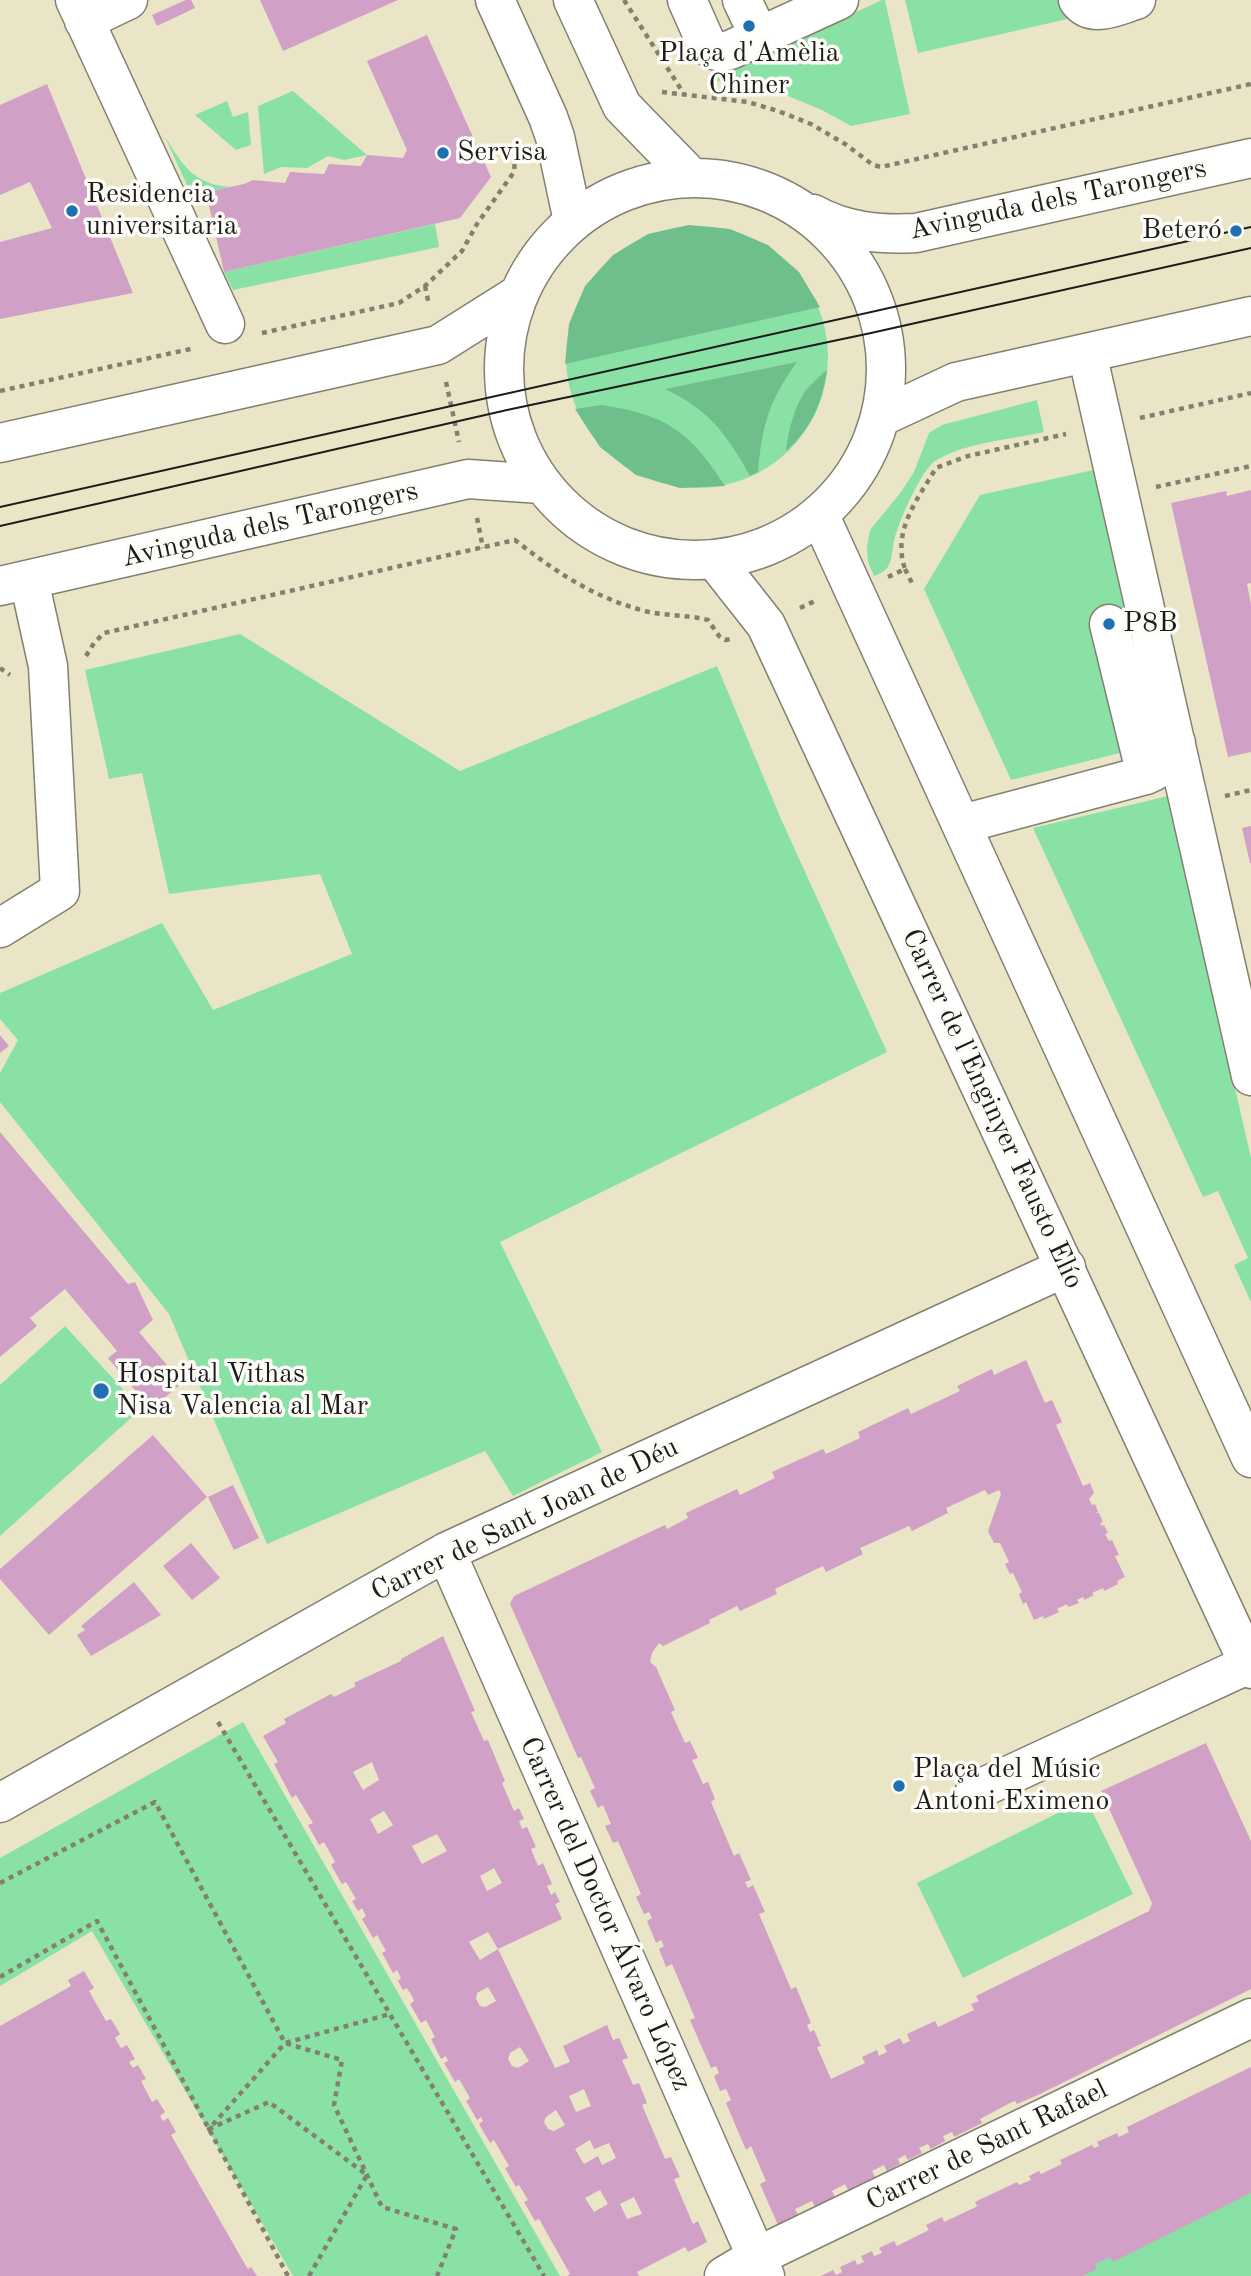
<!DOCTYPE html>
<meta charset="utf-8">
<style>
body{margin:0}
canvas{display:block;background:#eae5c6}
</style>
<canvas width="1251" height="2276"></canvas>
<script>
const context = document.querySelector('canvas').getContext('2d');
context.lineJoin = 'round';
function fill(path, color) { context.fillStyle = color; context.fill(path, 'evenodd'); }
function strokePath(path, color, width, dash) { context.strokeStyle = color; context.lineWidth = width; context.lineCap = dash ? 'butt' : 'round'; context.setLineDash(dash || []); context.stroke(path); }
function drawText(font, color, halo, rows, align = 'center') {
  context.font = font + ' "Old Standard TT",serif'; context.lineWidth = 7; context.setLineDash([]); context.textBaseline = 'middle'; context.strokeStyle = halo; context.fillStyle = color; for (const [text, x, y, turn = 0] of rows) {
    context.save(); context.translate(x, y); context.rotate((+turn || 0) * Math.PI / 180); context.textAlign = isNaN(turn) ? turn : align; if (halo) context.strokeText(text, 0, 0); context.fillText(text, 0, 0); context.restore();
  }
}
fill(new Path2D(`
 M882 0H885L910 114 851 126 822 110 783 94 741 84 710 80Z
 M905 0H1062L1072 18 918 53Z
 M293 91 367 155 344 160 328 156 307 168 281 167 264 174 258 106Z
 M227 101 233 117 248 112 251 145 236 150 195 115Z
 M165 137C184 166 192 183 229 187L206 192 201 185H187Z
 M435 224 439 247 233 290 224 272Z
 M566 357a131 131 0 1 1 262 0a131 131 0 1 1-262 0Z
 M1037 400 1044 432C1009 440 966 442 935 461 921 471 900 519 895 537 892 546 893 560 887 568 884 572 879 574 874 576L868 562 867 547 870 530 901 492 914 472 929 433 942 425Z
 M1098 469 1130 619 1092 628 1120 753 1011 780 924 589 980 495Z
 M240 634 460 771 717 666 781 819 887 1052 500 1242 602 1452 513 1496 485 1451 267 1544 169 1314 0 1102V1073L18 1040 0 1019V993L162 923 213 1010 352 954 320 874 169 894 142 773 109 779 85 670Z
 M1168 796 1251 1158V1302L1234 1265 1248 1258 1218 1191 1203 1197 1033 828Z
 M65 1326 141 1409 0 1536V1385Z
 M243 1722 560 2276H293L92 1931 0 1986V1858Z
 M1086 1799 1133 1894 963 1978 917 1883Z
 M1251 2175V2276H1061Z`), '#89e1a6');
fill(new Path2D(`
 M689 225 730 229 768 245 799 272 820 307 565 364 569 324 585 286 613 255 648 234Z
 M797 362C769 401 762 425 758 472L750 476C736 450 719 423 694 406 685 399 675 394 665 389Z
 M827 370C822 403 812 428 786 451 788 432 794 407 806 390 812 383 820 376 827 370Z
 M602 405C666 415 690 431 725 486L680 488 636 475 600 447 575 409Z`), '#6ebf8b');
fill(new Path2D(`
 M186 0H191L195 8 157 26 152 15Z
 M260 0H398L283 51Z
 M427 35 491 177 460 218 224 272 206 192 244 184 253 180 285 183 290 172 324 174 329 164 361 166 367 155 403 158 407 150 367 61Z
 M47 84 133 293 0 319V242L52 228 30 182 0 195V105Z
 M1251 490V583L1247 584 1251 604V752L1228 757 1171 503 1226 491 1227 496Z
 M1251 826V863H1250L1242 828Z
 M0 1035 9 1046 0 1053Z
 M0 1132 128 1284 135 1282 153 1320 139 1332 182 1383 151 1409 108 1358 117 1351 65 1289 30 1318 37 1326 0 1357Z
 M1026 1360 1045 1403 1052 1400 1062 1422 1056 1425 1083 1486 1090 1483 1094 1493 1089 1499 1092 1505 1095 1504 1098 1512 1095 1513H1099L1103 1522 1100 1523 1102 1526 1104 1525 1108 1533 1105 1534 1109 1541 1112 1540 1119 1555 1115 1556 1125 1577 1117 1581 1118 1584 1104 1591 1103 1588 1092 1593 1094 1595 1084 1600 1083 1597 1077 1600 1079 1603 1068 1607 1067 1604 1057 1609 1059 1612 1044 1619 1043 1616 1034 1620 1026 1602 1023 1604 1019 1594 1022 1592 1013 1573 1010 1574 1005 1564 1009 1562 1000 1543H994L988 1531 1001 1494 999 1490 988 1495 985 1490 946 1508 948 1513 912 1531 909 1526 860 1548 863 1554 826 1572 823 1566 775 1589 777 1594 740 1611 737 1606 709 1620 710 1623 663 1646 659 1643 652 1653 650 1662 656 1667 675 1710 671 1712 685 1743 690 1741 698 1758 692 1760 703 1784 708 1782 715 1799 711 1802 734 1856 739 1853 751 1880 745 1882 748 1888 753 1885 765 1912 759 1914 791 1989 796 1987 811 2023 807 2025 810 2032 814 2030 821 2046 817 2047 831 2079 865 2063 862 2057 877 2050 879 2056 887 2052 884 2046 900 2038 903 2044 910 2041 907 2034 935 2021 938 2027 974 2010 971 2004 979 2001 976 1996 1149 1911 1152 1903 1101 1791 1206 1743 1251 1841V1989L1038 2095 1017 2104 1015 2101 1012 2102 980 2119 982 2123 954 2137 952 2132 943 2136 945 2141 931 2149 928 2144 919 2148 922 2153 908 2160 905 2155 898 2159 900 2164 887 2171 884 2165 872 2171 875 2177 848 2190 845 2184 832 2191 835 2197 815 2207 812 2201 795 2209 798 2215 778 2225 760 2184 766 2181 751 2146 746 2150 726 2103 731 2100 726 2089 720 2091 714 2076 719 2073 716 2066 711 2068 690 2020 695 2018 672 1964 666 1967 659 1949 664 1946 661 1940 656 1943 647 1921 652 1918 649 1912 644 1914 636 1897 641 1894 618 1841 613 1843 605 1826 611 1824 603 1805 598 1808 590 1791 595 1788 581 1757 578 1758 510 1604 514 1596 665 1525 667 1529 688 1518 686 1513 737 1489 740 1495 775 1478 772 1472 823 1449 826 1454 860 1438 858 1432 908 1408 911 1414 960 1391 957 1386 992 1369 994 1375Z
 M153 1435 207 1497 49 1635 0 1579V1569Z
 M233 1485 259 1538 234 1550 208 1497Z
 M191 1543 220 1578 192 1600 163 1566Z
 M134 1582 161 1615 91 1656 77 1635 85 1630 81 1626Z
 M443 1636 475 1711 471 1712 484 1741 488 1740 505 1781 502 1783 514 1811 519 1808 524 1819 519 1821 522 1829 527 1827 536 1847 531 1849 538 1866 543 1863 552 1884 547 1886 551 1895 555 1892 560 1902 555 1904 562 1919 498 1949 555 2068 570 2062 563 2046 607 2025 613 2040 619 2038 628 2058 622 2060 633 2085 639 2083 647 2103 642 2105 665 2159 671 2157 680 2177 674 2179 678 2189 693 2224 698 2221 707 2242 688 2252 685 2247 637 2272 639 2276H567L570 2274 539 2219 535 2221 524 2202 528 2200 519 2185 516 2187 505 2168 509 2166 494 2140 490 2143 479 2124 483 2121 481 2117 477 2120 466 2101 470 2098 459 2079 455 2082 444 2063 448 2061 446 2056 441 2059 431 2039 435 2037 426 2020 421 2023 410 2004 414 2001 413 1998 407 1988 403 1990 398 1981 401 1978 397 1970 393 1973 382 1953 386 1951 377 1935 373 1938 362 1919 366 1916 362 1908 358 1911 352 1901 356 1899 346 1882 342 1884 331 1865 335 1862 324 1842 319 1845 308 1825 313 1823 296 1795 292 1798 274 1764 278 1762 263 1736 286 1723 284 1719 331 1694 334 1697 356 1686 354 1683 401 1661V1659ZM372 1762 379 1780 363 1790 353 1772ZM384 1811 393 1825 378 1834 370 1819ZM437 1834 447 1851 422 1864 412 1846ZM494 1868 502 1883 487 1891 480 1876ZM488 1932 498 1949 480 1960 469 1942ZM488 1987 496 2001 485 2007 480 2006 476 1999 477 1993ZM520 2047 529 2061 518 2068 512 2066 508 2059 510 2053ZM584 2089 591 2106 576 2112 569 2096ZM556 2110 565 2125 554 2131 548 2129 544 2122 546 2117ZM590 2140 594 2149 609 2143 616 2158 602 2165 598 2156 584 2164 575 2149ZM600 2190 608 2204 594 2212 585 2198ZM634 2197 642 2214 627 2219 620 2204Z
 M84 1971 94 1988 89 1991 106 2021 111 2019 120 2034 115 2038 121 2048 127 2045 135 2059 129 2062 133 2068 138 2065 146 2079 141 2081 152 2102 157 2099 165 2112 160 2116 163 2121 168 2118 176 2132 171 2135 246 2266 248 2269 251 2267 257 2276H0V2026L71 1986 68 1980Z
 M1251 2067V2193L1113 2262 1110 2257 1095 2264 1097 2269 1083 2276H821L833 2270 836 2275 842 2272 840 2267 855 2260 857 2265 864 2262 861 2256 872 2251 874 2256 882 2253 879 2248 894 2241 897 2246 929 2230 926 2225 942 2217 944 2222 974 2208 977 2206 975 2202 1017 2182 1019 2185 1031 2180 1029 2176 1039 2171 1041 2174 1062 2164 1060 2160 1092 2145 1094 2148 1099 2146 1097 2142 1117 2133 1119 2137 1129 2132 1127 2127Z`), '#d0a0c6');
const minor = new Path2D(`
 M75 0 225 324
 M687 0 707 45C715 53 720 52 730 50L839 0
 M742 0 759 36
 M1078 0C1092 19 1117 6 1136 0
 M84 21 128 0
 M1087 353 1251 1076
 M1109 624 1146 775
 M962 824 1146 775C1163 768 1169 759 1176 743
 M0 928 60 891 48 666 29 580
 M446 1552 765 2276
 M975 1791 1249 1664
 M0 1803 446 1552 1066 1267
 M724 2276 756 2257 1251 2018`);
const major = new Path2D(`
 M495 0 548 117 555 137 573 221
 M573 0 622 106 691 177
 M504 369a191 191 0 1 1 382 0a191 191 0 1 1-382 0Z
 M813 214C846 232 880 235 916 233L1251 158
 M881 417 956 382 1251 316
 M0 443 438 345 519 294
 M819 514 1251 1458
 M714 559 766 625 1251 1669
 M0 586 468 479 541 484`);
strokePath(minor, '#838071', 41);
strokePath(major, '#838071', 41);
strokePath(new Path2D(`
 M624 0 684 94
 M662 92 748 102 778 111 811 124 845 144 873 165 881 167 1251 84
 M425 286 429 305
 M262 333 399 303 425 286 462 251 477 224 514 172 515 159 519 154
 M446 382 459 442
 M0 391 195 348
 M1140 418 1251 393
 M1156 487 1251 466
 M477 518 483 548
 M905 569 912 583
 M888 577 905 569C892 531 917 500 936 468L968 456 1066 434
 M800 608 817 600
 M86 656 94 643 104 633 515 540C557 573 596 599 649 612 668 616 689 615 708 620L719 636 725 640 731 639
 M0 668 10 675
 M1225 796 1251 790
 M218 1722 544 2276
 M0 1883 155 1802 285 2043 342 2060 334 2105 382 2207 456 2229 437 2276
 M0 1977 97 1921 288 2276
 M309 2276 367 2175 269 2102 209 2129 285 2043 390 2014`), '#838071', 4.5, [5, 5]);
strokePath(minor, '#fff', 38);
strokePath(major, '#fff', 38);
strokePath(new Path2D(`
 M0 507 1251 227
 M0 526 507 410 871 333 1251 248`), '#1c1c1c', 2);
for (const [x, y, r, color] of [
 [749,26,7,"#1f6fb2"],
 [443,153,7,"#1f6fb2"],
 [72,211,7,"#1f6fb2"],
 [1236,231,7,"#1f6fb2"],
 [1109,624,7,"#1f6fb2"],
 [101,1391,9,"#1f6fb2"],
 [899,1786,7,"#1f6fb2"]
]) { const dot = new Path2D(); dot.arc(x, y, r, 0, 2 * Math.PI); context.fillStyle = color; context.fill(dot); strokePath(dot, '#fdfcf7', 2.5); }
drawText('28px', '#1c1c1c', '#fdfcf7', [
 ["Plaça d'Amèlia",749,54,"center"],
 ["Chiner",749,86,"center"],
 ["Servisa",457,153],
 ["Residencia",86,195],
 ["universitaria",86,227],
 ["Beteró",1222,231,"right"],
 ["P8B",1123,624],
 ["Hospital Vithas",117,1375],
 ["Nisa Valencia al Mar",117,1407],
 ["Plaça del Músic",913,1770],
 ["Antoni Eximeno",913,1802]
], 'left');
drawText('28px', '#1c1c1c', '#fdfcf7', [
 ["Avinguda dels Tarongers",1058,200,-12],
 ["Avinguda dels Tarongers",270,525,-13],
 ["Carrer de l'Enginyer Fausto Elío",992,1109,65],
 ["Carrer de Sant Joan de Déu",525,1520,-26],
 ["Carrer del Doctor Álvaro López",605,1914,66],
 ["Carrer de Sant Rafael",987,2146,-26]
]);
</script>
